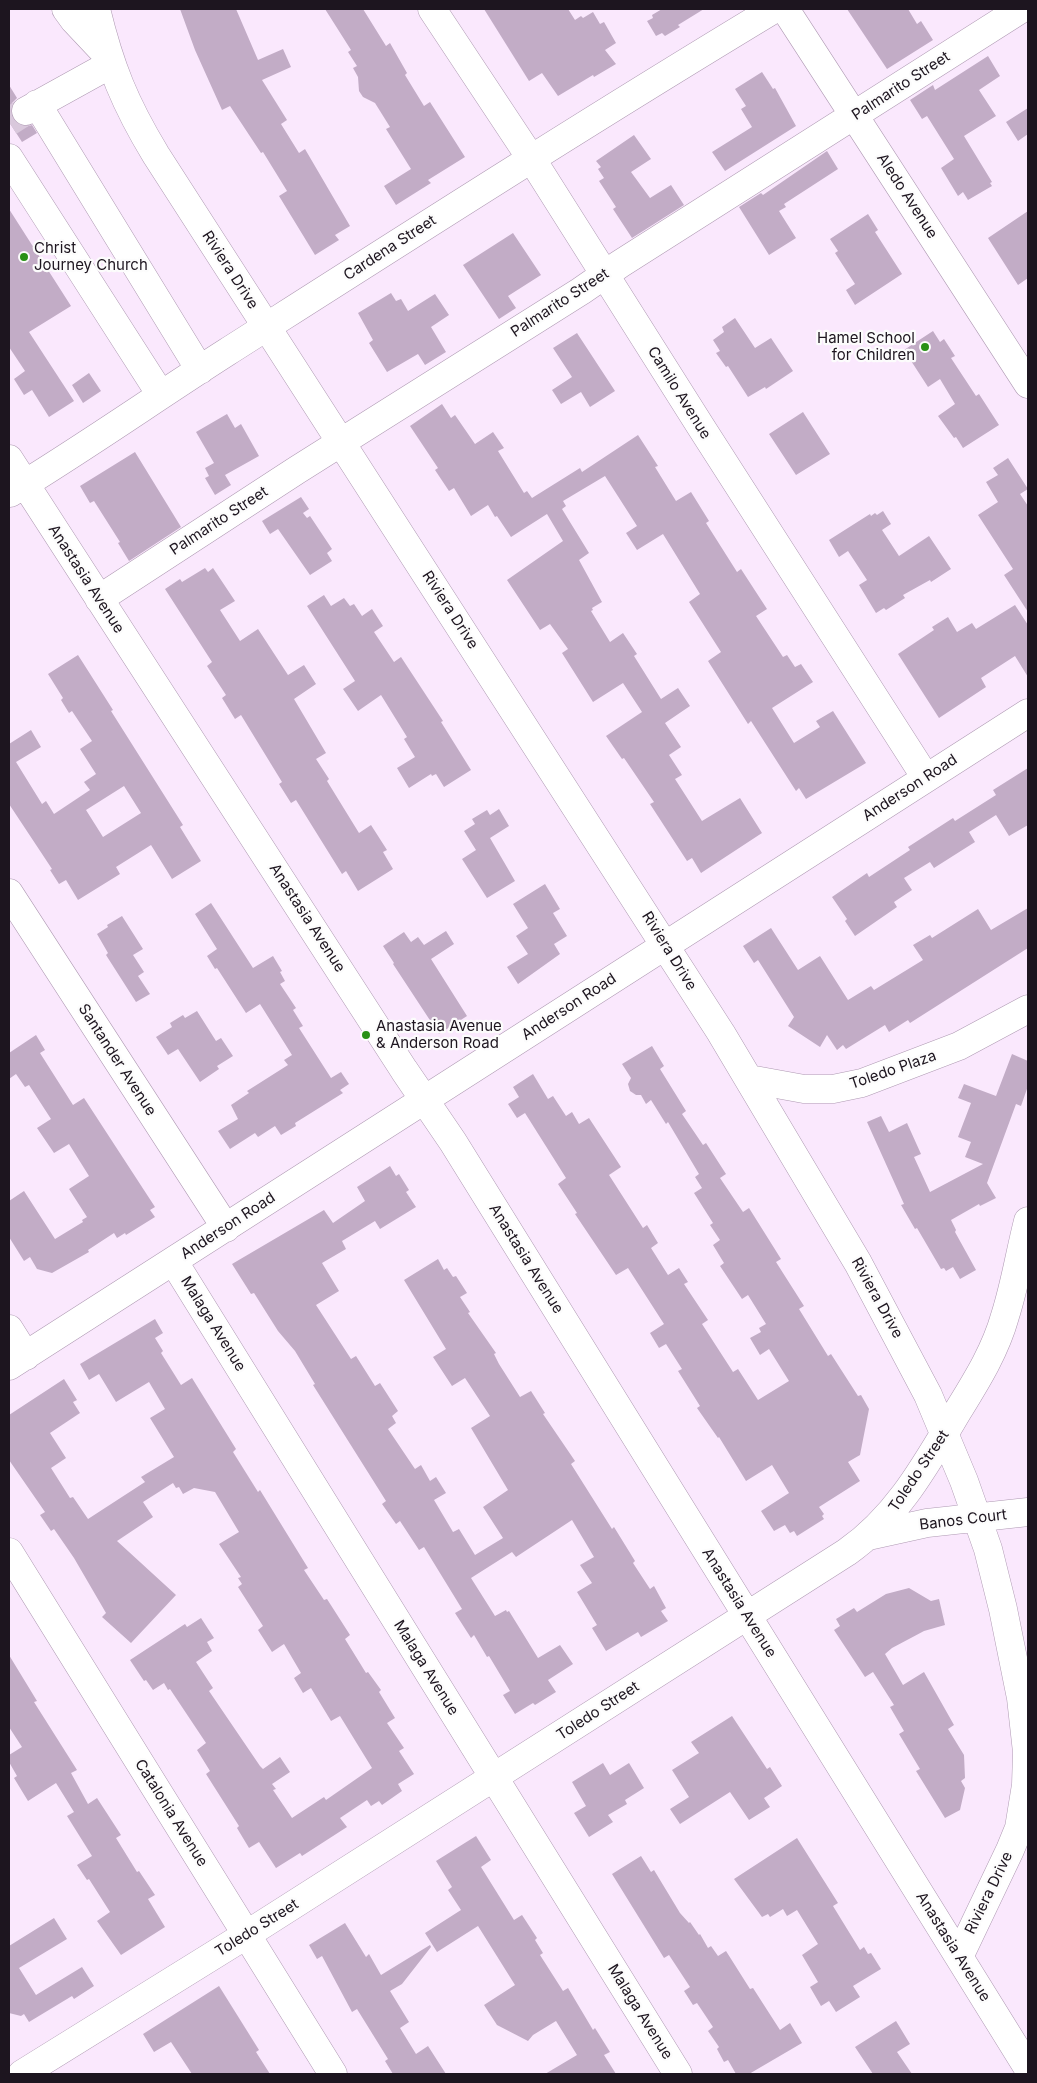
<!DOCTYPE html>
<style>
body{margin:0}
#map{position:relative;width:1037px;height:2083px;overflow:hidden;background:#fae8fd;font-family:Inter,sans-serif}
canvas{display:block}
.frame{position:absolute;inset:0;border:10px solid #1d151f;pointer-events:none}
</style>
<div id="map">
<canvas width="1037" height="2083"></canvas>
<div class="frame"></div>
</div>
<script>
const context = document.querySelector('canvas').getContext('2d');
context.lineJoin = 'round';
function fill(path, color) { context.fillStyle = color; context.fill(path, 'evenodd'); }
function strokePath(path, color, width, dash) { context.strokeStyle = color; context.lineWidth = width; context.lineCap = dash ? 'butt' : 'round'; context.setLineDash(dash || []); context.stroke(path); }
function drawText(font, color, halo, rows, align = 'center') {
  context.font = font + ' Inter,sans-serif'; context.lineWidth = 4.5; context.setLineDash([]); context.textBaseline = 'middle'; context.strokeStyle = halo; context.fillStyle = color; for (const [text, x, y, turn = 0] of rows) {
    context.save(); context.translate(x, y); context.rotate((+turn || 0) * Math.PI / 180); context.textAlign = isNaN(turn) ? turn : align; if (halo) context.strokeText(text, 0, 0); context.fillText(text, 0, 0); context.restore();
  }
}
fill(new Path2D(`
 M180 9H236L258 60 283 49 291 67 262 80 287 120 281 124 299 153 305 149 350 226 335 235 339 240 315 255 279 196 287 191 263 152 261 153 230 106 222 110 195 50Z
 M325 9H363L386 46 390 43 407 73 405 75 424 106 430 102 465 157 428 180 431 183 396 205 384 186 411 169 386 129 390 127 375 103 363 97 359 91 358 77 353 68 357 66 348 52 351 50Z
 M484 9H568L575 20 581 16 583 18 593 12 600 24 604 22 616 43 605 50 616 64 594 77 593 75 558 96 542 73 529 81Z
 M662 9H704L678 25 680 27 665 36 662 33 656 36 647 21 653 18 652 15Z
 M847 9H908L917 24 921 21 933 40 887 69Z
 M988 56 1000 76 979 90 996 116 964 136 992 182 990 183 992 186 968 200 963 192 958 196 941 168 954 159 927 116 922 119 910 100 933 85 935 90Z
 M762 72 773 89 775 88 796 126 725 171 712 152 752 127 741 109 746 106 735 89Z
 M9 85 17 98 12 103 10 110 13 119 18 125 25 127 32 125 37 133 22 142 9 122Z
 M1028 108V134L1018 141 1006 122Z
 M634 135 651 159 631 172 650 198 671 185 684 205 632 238 613 209 616 207 599 181 604 178 598 169 601 167 596 161Z
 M827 151 838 169 784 204 786 207 779 211 796 238 769 255 739 207 761 193 763 195Z
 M9 209 71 306 29 332 74 401 49 417 32 390 24 395 14 379 25 371 9 347Z
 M1028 211V278L1018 285 988 238Z
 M868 214 878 230 875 232 902 274 855 305 846 290 855 284 835 253 838 251 830 239Z
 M513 233 541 275 508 296 516 308 499 319 463 265Z
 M391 293 396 301 401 299 408 311 435 294 449 315 431 327 446 352 425 365 418 354 387 372 369 343 373 340 358 313Z
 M735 318 755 348 771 338 793 371 766 389 765 387 748 397 728 366 726 367 716 353 720 351 713 340 724 332 722 327Z
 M933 331 940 342 944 339 955 356 951 358 976 396 979 394 999 425 963 448 956 437 954 438 938 416 955 404 940 379 928 387 904 350Z
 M577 333 615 391 590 407 581 392 561 404 552 390 572 377 553 348Z
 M89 373 101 391 83 403 72 385Z
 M442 404 451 418 455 415 475 444 493 432 504 448 498 451 524 493 527 491 532 498 580 468 582 472 638 435 658 466 655 467 676 501 691 492 709 521 706 523 737 572 741 569 767 609 756 616 783 657 787 655 795 667 801 664 813 682 772 708 794 743 820 727 816 721 833 711 866 763 806 799 799 788 796 791 751 721 748 724 708 661 721 652 689 602 700 594 663 534 637 550 626 533 637 526 605 476 563 501 566 506 562 509 589 553 579 560 602 602 592 608 593 610 591 611 610 642 623 633 637 654 634 656 661 699 678 688 690 706 665 723 681 747 669 755 682 775 675 779 702 821 740 798 762 833 701 873 692 858 687 861 650 804 654 802 624 758 622 759 606 736 642 712 623 683 593 702 562 653 568 649 550 624 540 630 507 580 563 541 547 514 511 537 497 516 495 517 488 505 471 516 454 488 449 491 435 470 438 468 410 426Z
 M803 412 830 454 796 475 769 434Z
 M227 414 235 428 241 424 259 456 225 475 231 485 215 495 205 478 209 476 205 468 214 463 196 432Z
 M135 452 181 527 129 561 118 543 120 542 94 501 90 503 80 486Z
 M1008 458 1028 489 1020 494 1028 506V612L1004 575 1013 569 978 515 998 502 986 482 998 475 993 468Z
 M301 497 309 509 303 513 307 518 310 516 332 549 327 553 332 561 310 575 278 529 270 534 262 521Z
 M883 511 891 524 882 530 899 556 929 536 951 569 931 582 930 580 903 595 905 598 886 610 884 608 876 613 859 585 867 580 848 551 839 557 829 540 870 514 871 516 875 513 877 515Z
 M205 568 208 572 213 568 235 601 220 610 240 641 258 629 288 675 304 665 316 684 294 699 326 753 316 759 329 779 327 781 359 833 371 825 387 850 383 852 393 869 358 891 346 871 342 874 296 800 291 803 279 784 282 782 241 715 235 719 222 698 226 695 207 666 212 662 165 589 180 579 182 582Z
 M324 595 331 606 344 598 350 606 354 604 362 616 372 609 383 626 374 632 394 662 401 657 443 721 441 722 471 770 444 787 436 774 432 776 431 774 409 788 397 768 415 757 404 739 407 737 381 695 358 711 343 689 355 681 307 606Z
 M1015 605 1028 625V677L1015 656 981 678 986 687 939 718 898 654 934 630 932 627 948 617 957 632 972 623 976 629Z
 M78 655 113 710 111 711 183 825 180 827 201 861 172 879 151 845 116 867 120 874 78 900 66 880 59 884 50 870 52 869 9 804V744L31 730 41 747 16 762 42 804 46 801 54 814 90 790 84 782 96 774 80 749 92 741 72 711 69 713 61 700 63 698 48 674ZM124 786 141 813 103 837 86 810Z
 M1028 768V825L1009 836 996 815 969 832 975 842 934 868 930 862 904 878 912 890 894 902 897 907 855 936 845 921 847 919 832 897 867 873 869 877 910 850 908 847 953 818 955 821 996 795 993 790Z
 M499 809 509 826 490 838 515 881 487 898 462 859 476 850 464 831 475 824 472 819 487 810 490 815Z
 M545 884 560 909 553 913 567 936 554 944 560 954 518 984 507 967 528 954 516 936 528 928 513 904Z
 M211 903 253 968 273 956 282 971 280 972 285 981 280 984 296 1008 293 1010 303 1026 299 1028 331 1078 341 1072 349 1084 340 1090 343 1093 295 1123 296 1126 281 1135 275 1126 258 1137 255 1133 230 1149 218 1131 238 1119 231 1105 249 1093 247 1091 288 1065 284 1060 292 1055 260 1004 246 1013 217 968 215 969 207 956 217 949 195 914Z
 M1028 908V948L910 1023 908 1020 889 1032 885 1025 846 1049 843 1045 837 1050 827 1035 820 1047 788 1026 794 1017 758 960 754 963 743 946 771 928 798 970 820 956 848 1000 871 986 874 990 923 960 913 945 930 935 932 938 978 909 991 930Z
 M122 916 143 949 133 955 144 972 138 976 150 994 136 1002 106 955 108 953 97 934 108 927 107 925Z
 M446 931 454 944 431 959 467 1016 439 1034 393 964 394 963 383 946 404 932 411 942 418 937 424 945Z
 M197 1011 216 1041 221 1038 233 1056 217 1066 219 1069 200 1082 178 1049 168 1055 156 1037 172 1027 170 1023 183 1015 185 1018Z
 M36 1035 45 1050 40 1053 73 1105 84 1098 155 1207 150 1210 155 1217 126 1235 125 1233 117 1238 114 1233 88 1250 89 1252 52 1273 37 1269 30 1257 24 1261 9 1237V1201L24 1191 55 1239 83 1222 82 1220 87 1217 69 1189 89 1176 69 1144 54 1153 37 1128 51 1119 29 1085 25 1087 16 1074 9 1079V1053Z
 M652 1046 664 1066 660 1069 686 1111 682 1114 703 1145 706 1143 726 1174 720 1178 743 1212 749 1208 781 1259 776 1262 804 1306 799 1309 828 1356 831 1354 858 1396 861 1395 869 1409 860 1455 848 1462 860 1481 819 1507 824 1514 822 1516 824 1519 797 1536 794 1531 790 1533 785 1525 774 1531 761 1511 789 1493 772 1465 746 1481 719 1437 718 1438 697 1408 700 1406 678 1371 682 1369 666 1344 659 1348 650 1333 664 1324 628 1268 616 1275 575 1214 577 1213 558 1184 566 1178 525 1113 517 1118 508 1104 519 1097 513 1087 533 1074 548 1099 553 1096 566 1116 572 1112 579 1124 589 1118 621 1167 609 1175 643 1228 647 1225 658 1243 651 1248 668 1275 679 1268 688 1282 684 1284 708 1320 702 1324 733 1372 738 1369 758 1400 789 1381 769 1349 760 1355 750 1338 761 1332 759 1328 766 1324 748 1295 742 1299 720 1266 724 1263 713 1245 720 1240 710 1225 713 1223 694 1193 702 1188 695 1177 699 1174 668 1122 666 1124 651 1100 646 1104 641 1095H636L630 1091 628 1084 631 1078 622 1064Z
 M1012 1054 1028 1061V1086L1021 1106 1016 1104 987 1183 996 1198 980 1206 979 1204 951 1220 956 1230 955 1232 976 1270 960 1279 953 1267 946 1271 944 1268 941 1269 917 1228 915 1229 901 1205 904 1204 867 1122 881 1116 889 1132 907 1123 921 1154 914 1157 930 1192 983 1164 965 1157 971 1142 958 1137 971 1103 958 1098 964 1084 996 1096Z
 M390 1166 396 1176 399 1174 409 1190 406 1192 416 1207 380 1229 375 1221 342 1241 346 1249 322 1263 339 1291 316 1305 351 1359 356 1356 375 1386 380 1383 398 1411 392 1416 396 1423 388 1429 415 1469 421 1465 430 1481 436 1477 446 1493 434 1500 453 1532 459 1529 475 1555 503 1538 483 1507 508 1490 471 1428 490 1416 465 1378 452 1386 433 1357 446 1349 404 1280 438 1259 444 1270 447 1268 453 1277 456 1276 467 1293 460 1297 470 1312 468 1313 496 1353 494 1354 499 1364 520 1397 531 1391 545 1413 543 1414 575 1461 571 1464 612 1529 614 1527 635 1561 633 1563 650 1589 654 1586 666 1608 661 1611 668 1621 641 1637 638 1632 606 1651 592 1628 597 1625 577 1592 592 1583 580 1565 594 1557 572 1520 516 1557 512 1552 471 1578 495 1616 506 1610 507 1612 509 1611 538 1658 560 1645 573 1664 548 1680 556 1692 535 1705 533 1703 515 1714 503 1695 510 1691 489 1656 487 1657 474 1635 471 1638 455 1613 462 1609 424 1547 419 1550 400 1521 396 1524 382 1504 386 1501 313 1385 315 1384 295 1351 278 1331 254 1293 251 1294 232 1264 324 1210 333 1223 365 1201 357 1187Z
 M155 1319 163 1333 155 1338 163 1351 161 1353 181 1385 192 1378 236 1449 233 1452 258 1492 260 1490 308 1568 304 1570 324 1600 327 1599 350 1635 345 1639 366 1673 368 1672 381 1690 379 1692 395 1718 387 1723 404 1748 399 1751 414 1774 398 1784 402 1791 382 1805 379 1801 371 1806 367 1800 340 1818 347 1827 302 1856 300 1853 276 1868 259 1842 249 1848 237 1828 239 1826 206 1774 210 1771 197 1750 206 1743 170 1689 168 1690 164 1683 153 1690 146 1680 144 1681 130 1660 185 1624 187 1627 201 1618 214 1638 207 1642 212 1651 196 1662 213 1688 209 1691 260 1766 263 1769 280 1757 290 1772 272 1784 276 1789 273 1790 292 1818 324 1797 326 1800 372 1768 340 1716 331 1721 311 1688 303 1693 294 1678 301 1673 284 1644 272 1652 258 1630 263 1626 238 1587 242 1584 238 1578 241 1577 219 1544 239 1532 215 1492 194 1488 183 1494 179 1487 176 1488 173 1483 143 1502 153 1517 117 1541 176 1595 131 1643 102 1617 106 1613 74 1558 54 1529 51 1531 40 1515 45 1512 9 1460V1415L64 1379 77 1400 73 1402 80 1413 50 1433 66 1458 51 1468 70 1498 73 1497 88 1519 145 1482 141 1477 174 1457 150 1418 165 1409 149 1382 116 1402 99 1374 89 1380 80 1364Z
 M909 1588 931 1601 939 1599 945 1625 924 1631 892 1648 885 1654 903 1685 924 1672 954 1725 948 1729 964 1755 965 1778 961 1781 965 1788 960 1810 945 1818 916 1771 920 1769 899 1734 904 1731 890 1707 894 1705 873 1672 865 1677 834 1630 840 1626 836 1619 854 1608 857 1612 886 1594Z
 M9 1655 37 1701 34 1702 77 1770 71 1773 88 1804 97 1798 121 1835 116 1838 137 1872 139 1871 155 1895 148 1899 165 1927 121 1955 97 1921 110 1912 89 1879 87 1880 77 1865 92 1856 67 1816 74 1812 56 1783 28 1801 14 1778 17 1776 9 1762V1755L22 1747 9 1727Z
 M732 1716 767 1769 770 1767 782 1786 764 1798 770 1807 749 1820 730 1792 680 1824 670 1809 689 1797 672 1770 699 1753 691 1742Z
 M603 1763 610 1775 629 1763 644 1788 625 1800 627 1804 608 1815 613 1822 589 1837 574 1813 586 1806 572 1782Z
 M476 1836 491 1860 481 1867 514 1920 522 1915 537 1938 535 1940 543 1953 540 1955 563 1991 568 1988 593 2030 595 2028 610 2052 604 2055 616 2074H545L577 2055 556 2021 533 2035 528 2041 497 2025 484 2005 515 1985 478 1926 437 1952 425 1933 461 1910 448 1890 452 1887 436 1861Z
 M797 1838 838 1903 833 1906 860 1950 864 1947 868 1954 871 1953 881 1969 853 1986 860 1997 836 2012 829 2001 821 2006 810 1987 818 1982 802 1955 818 1944 797 1910 787 1916 783 1909 770 1917 768 1914 762 1917 734 1879Z
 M641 1856 651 1872 654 1870 680 1913 689 1923 690 1922 699 1935 700 1934 708 1948 711 1946 718 1956 726 1951 750 1989 753 1988 780 2030 790 2023 802 2043 749 2074H736L728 2060 724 2062 717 2049 719 2047 708 2031 713 2027 697 2003 693 2005 684 1991 690 1987 669 1955 664 1958 612 1874Z
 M54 1918 67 1939 19 1968 36 1995 82 1967 94 1986 74 1999 72 1996 29 2022 24 2014 21 2016 9 2013V1946Z
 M345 1923 366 1957 369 1954 381 1975 430 1945 431 1947 402 1984 390 1991 409 2022 400 2028 416 2054 428 2046 446 2074H393L385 2061 388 2059 357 2009 352 2012 322 1956 317 1959 309 1945Z
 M219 1986 259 2050 256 2052 270 2074H192L171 2042 154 2052 143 2034Z
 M896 2021 910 2044 897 2052 912 2074H873L855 2047Z`), '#c2acc6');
strokePath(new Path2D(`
 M9 122 26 111`), '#d9c8dc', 28, [28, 14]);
const minor = new Path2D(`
 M66 9 74 20 106 54
 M96 9C110 67 125 104 156 155L721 1033 858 1263 928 1395 964 1481 988 1549 1003 1609 1021 1698 1027 1752 1026 1785 1019 1828 1010 1850 959 1957
 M432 9 538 169 701 427 926 778
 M785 9 1028 384
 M37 104 200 370
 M26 111 111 64
 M9 158 161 395
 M9 459 404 1070 453 1142 1028 2068
 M10 493C84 448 155 398 227 352 409 236 590 120 774 9
 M99 599 297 470 581 291 620 264 1021 9
 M9 893 226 1228
 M749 1079 804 1089H833L862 1083 959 1046 1028 1009
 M174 1262 678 2074
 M9 1329 26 1356
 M9 1366 1028 713
 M868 1536 927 1523 1028 1512
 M9 1552 333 2074
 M22 2074 246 1935 847 1552C897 1517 925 1466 956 1414 975 1383 995 1352 1005 1316 1015 1285 1020 1252 1028 1221`);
strokePath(minor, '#ae99b2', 29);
strokePath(minor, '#fff', 28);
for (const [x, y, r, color] of [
 [24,257,5,"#289115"],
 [925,347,5,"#289115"],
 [366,1035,5,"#289115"]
]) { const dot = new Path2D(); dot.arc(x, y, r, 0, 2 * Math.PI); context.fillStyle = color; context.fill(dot); strokePath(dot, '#fcfcfc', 2); }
drawText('15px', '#1d151f', '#fcfcfc', [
 ["Palmarito Street",901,86,-33],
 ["Aledo Avenue",907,196,57],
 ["Cardena Street",390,248,-33],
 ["Riviera Drive",230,270,57],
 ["Palmarito Street",560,303,-33],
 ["Camilo Avenue",679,393,58],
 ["Palmarito Street",219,521,-33],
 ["Anastasia Avenue",86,579,57],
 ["Riviera Drive",450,610,57],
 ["Anderson Road",910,788,-33],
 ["Anastasia Avenue",307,918,57],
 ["Riviera Drive",669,951,58],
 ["Anderson Road",569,1007,-33],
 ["Santander Avenue",117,1060,57],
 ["Toledo Plaza",893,1070,-19],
 ["Anderson Road",228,1226,-33],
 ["Anastasia Avenue",526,1259,58],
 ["Riviera Drive",877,1298,61],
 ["Malaga Avenue",213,1324,58],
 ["Toledo Street",919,1471,-56],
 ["Banos Court",963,1520,-7],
 ["Anastasia Avenue",739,1603,58],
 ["Malaga Avenue",426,1668,58],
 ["Toledo Street",598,1711,-33],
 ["Catalonia Avenue",171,1813,58],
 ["Riviera Drive",989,1893,-64],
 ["Toledo Street",257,1928,-32],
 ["Anastasia Avenue",953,1947,58],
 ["Malaga Avenue",640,2012,58]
]);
drawText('15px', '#1d151f', '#fcfcfc', [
 ["Christ",34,248],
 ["Journey Church",34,265],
 ["Hamel School",915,338,"right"],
 ["for Children",915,355,"right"],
 ["Anastasia Avenue",376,1026],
 ["& Anderson Road",376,1043]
], 'left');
</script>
